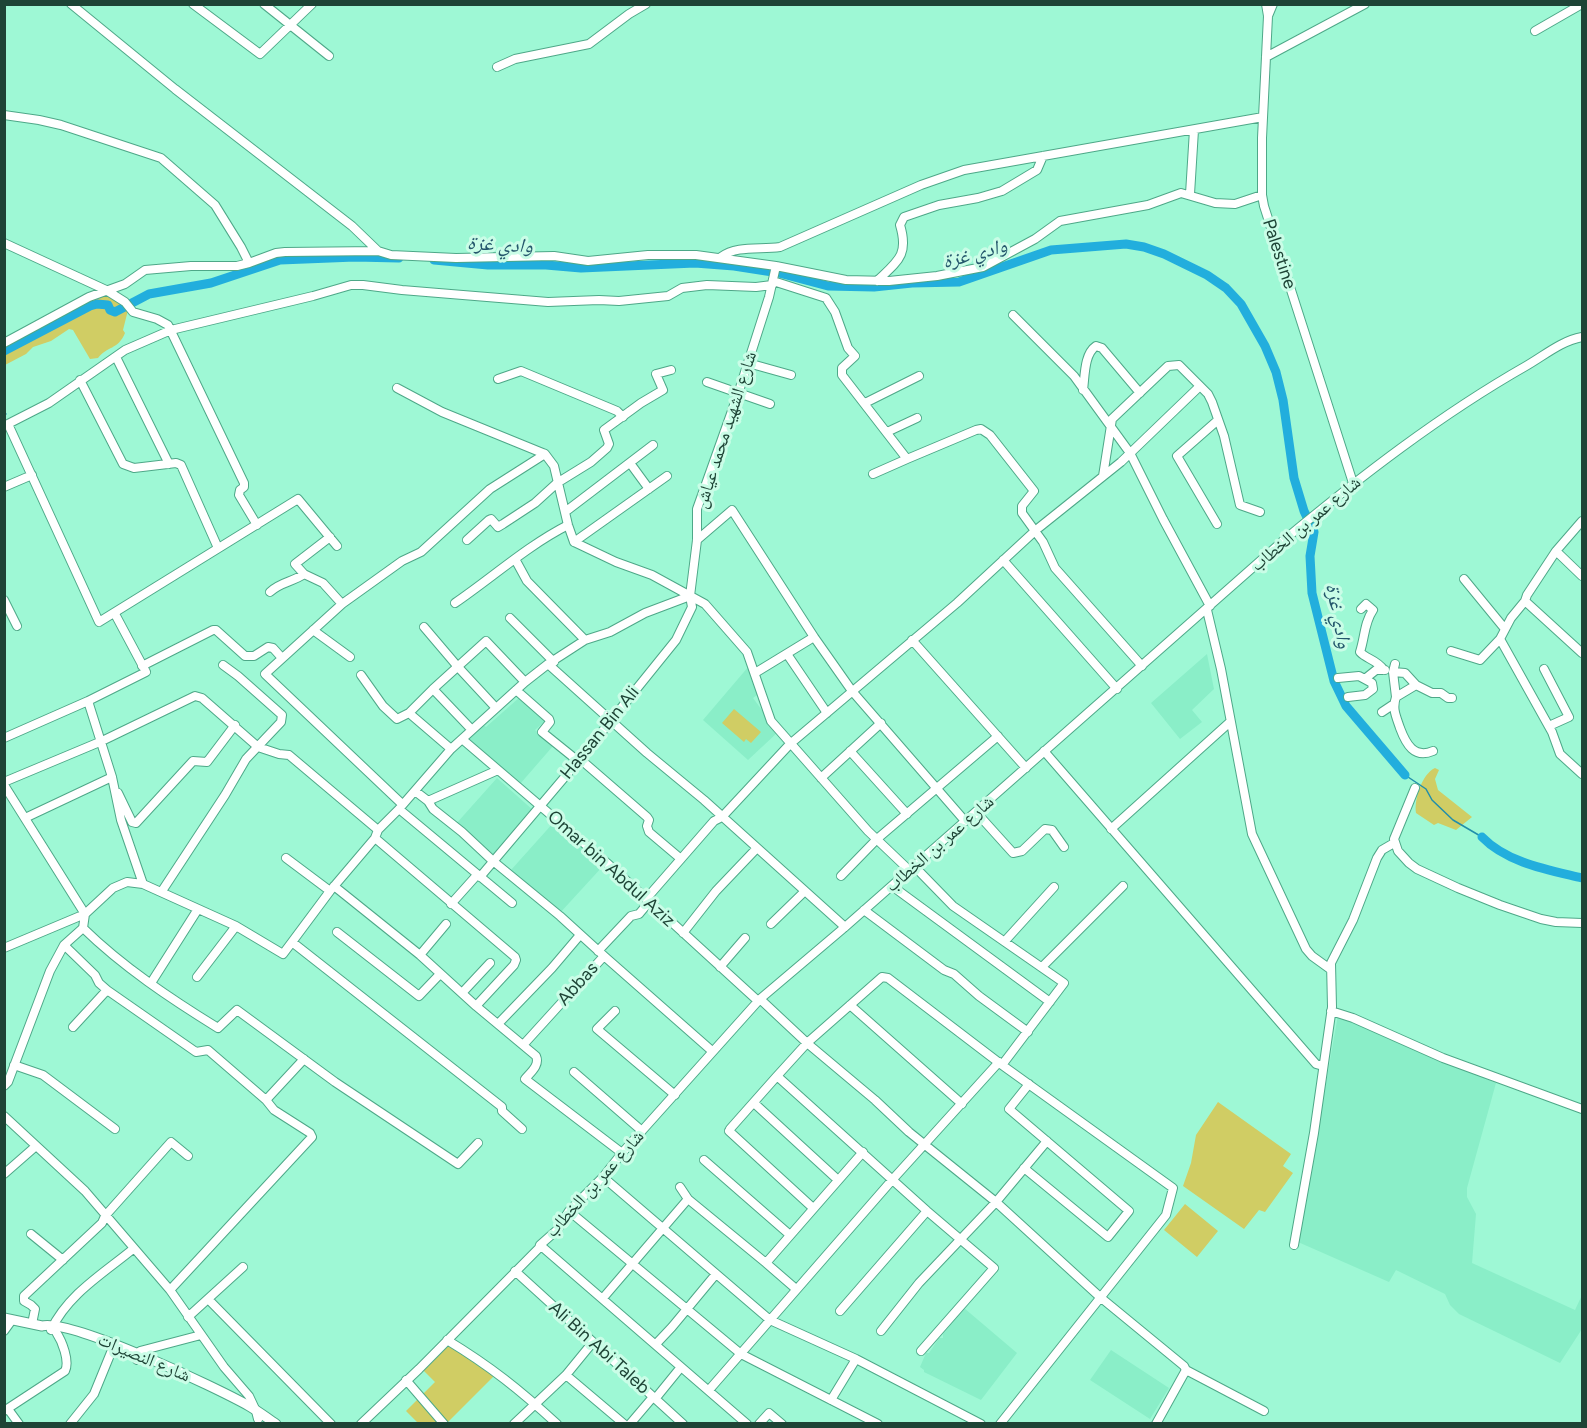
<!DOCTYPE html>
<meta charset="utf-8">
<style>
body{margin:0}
#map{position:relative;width:1587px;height:1428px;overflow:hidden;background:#9ef8d5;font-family:Figtree,sans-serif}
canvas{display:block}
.frame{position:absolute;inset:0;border:6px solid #1e4436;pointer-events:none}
</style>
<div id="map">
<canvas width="1587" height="1428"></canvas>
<div class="frame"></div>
</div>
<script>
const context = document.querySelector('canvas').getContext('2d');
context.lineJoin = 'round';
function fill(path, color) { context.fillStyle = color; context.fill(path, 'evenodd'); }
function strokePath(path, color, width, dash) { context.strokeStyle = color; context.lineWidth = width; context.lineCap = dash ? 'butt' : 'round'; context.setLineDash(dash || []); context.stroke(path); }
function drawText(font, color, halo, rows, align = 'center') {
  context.font = font + ' Figtree,"Noto Naskh Arabic",sans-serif'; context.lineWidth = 6; context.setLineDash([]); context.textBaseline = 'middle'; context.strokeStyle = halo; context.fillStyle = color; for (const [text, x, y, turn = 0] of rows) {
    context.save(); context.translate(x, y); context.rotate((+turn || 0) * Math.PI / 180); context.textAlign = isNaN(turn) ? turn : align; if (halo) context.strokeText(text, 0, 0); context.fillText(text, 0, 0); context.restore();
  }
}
fill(new Path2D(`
 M1207 654 1214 689 1192 710 1202 722 1180 739 1151 703Z
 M749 666 760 693 753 698 778 732 748 760 703 720Z
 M520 697 546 720 535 730 553 746 520 784 467 739 482 724 486 727Z
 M497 778 534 811 494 859 455 825Z
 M554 822 603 866 559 914 511 870Z
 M1338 1015 1496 1083 1467 1188V1197L1476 1214 1472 1263 1575 1310 1582 1295V1329L1560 1363 1459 1314 1450 1305 1445 1294 1396 1270 1389 1282 1298 1242Z
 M964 1308 1017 1353 981 1400 924 1372V1370L920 1367 926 1353H929L939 1338H943V1334Z
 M1111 1350 1169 1388 1150 1419 1090 1380Z`), '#8aeec8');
fill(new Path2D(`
 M106 293 122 303 128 310 123 330 125 333C118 350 107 346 98 358L90 359 73 330 69 329 51 341 33 347 26 354 5 365V346L89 300Z
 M734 709 761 732 751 743 746 739 744 742 722 723Z
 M1435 768 1439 770 1435 779 1438 790 1472 817 1456 830 1438 823 1434 825 1416 813C1414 799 1422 774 1435 768Z
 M1218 1102 1291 1154 1283 1166 1293 1173 1265 1212 1259 1210 1244 1229 1183 1186 1191 1163 1196 1135Z
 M1185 1204 1218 1231 1197 1257 1164 1230Z
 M451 1343 498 1372 447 1423H418L406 1411 435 1382 423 1370Z`), '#d0cd64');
strokePath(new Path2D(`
 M4 412 6 414
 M1405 775 1426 789 1432 800 1453 820 1482 837`), '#218eab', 1.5);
strokePath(new Path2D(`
 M434 260 488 265H546L581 268 695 263 734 266 779 273 828 286 874 287 912 283 959 282 1051 250 1126 244 1144 247 1164 254 1207 275 1226 288 1241 304 1265 346 1276 372 1283 400 1294 478 1304 511 1314 532 1310 556 1312 593 1334 681 1346 706 1405 775
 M4 351 90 306 97 304 108 305 110 310 115 312 149 294 211 283 280 260 355 257 399 258
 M1482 837C1507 863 1549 870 1582 878`), '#22aedd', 9);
const minor = new Path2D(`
 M193 4 260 54 312 4
 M264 4 329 56
 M1266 4 1268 16 1262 138V195L1264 206 1353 483
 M1268 16 1273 4
 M1535 31 1582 4
 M1266 57 1365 4
 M497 67 515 59 589 44 629 14 646 4
 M4 115 39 120 61 125 161 158 215 205 241 247 249 263
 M1190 194 1194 130
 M4 243 106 290 125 302 133 312 157 319 168 325 244 483V487L240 490 239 495 257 525
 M378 251 391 255 456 258 554 256 588 261 648 255H696L776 266 846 280 889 281 937 276 983 267 1035 239 1060 221 1148 205 1181 193 1215 203 1235 204 1262 195
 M721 257C737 245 760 250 780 247L921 185 964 170 1263 117
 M773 281 826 298 835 312 848 348 855 356 842 368V375L907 459 976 430 981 429 990 435 1034 491 1022 506V513L1043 542 1055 568 1142 666
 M877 281C898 261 909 255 900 225L904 217 939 205 978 198 1002 191 1037 170 1043 156
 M1013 315 1074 376 1130 453 1163 519 1210 606
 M4 343 89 297 125 284 145 270 191 266H237L249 263 276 253 285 252 378 251 352 226 175 89 71 4
 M116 357 169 464
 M748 363 791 375
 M498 379 521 371 617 411 623 417
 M80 380 123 464 134 468 176 463 181 465 218 548
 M707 382 770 404
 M397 388 442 412 545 454 554 466 568 525 574 542 616 562 652 575 705 604 747 652 771 721 868 831 909 870
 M1083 390C1085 376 1084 354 1096 346L1102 348 1140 393
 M865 403 919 376
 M8 424 99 622 298 499 337 546
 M4 426 49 403 125 350 171 330 313 296 351 285H363L402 290 548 302 599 300 619 301 668 296 682 288 707 285 756 287 772 285
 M887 432 917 418
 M630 463 649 489
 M873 474 907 459
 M1103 476 1112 419 1168 366 1179 365 1208 394 1212 402 1224 436 1240 505 1260 512
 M4 487 32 475
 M565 512 653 445
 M1217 524 1177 456 1218 420
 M330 537 295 564 304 574 323 583 342 604 402 561 421 552 490 489 545 454
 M467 540 489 520 491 519 498 527 503 524 535 503 557 483 591 462 607 448 609 444 604 430 641 403 663 390 656 374 671 370
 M697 540 732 510 814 637 755 673
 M574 542 667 476
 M1556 551 1582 576
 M515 559 527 581 585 640
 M1003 560 1117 689
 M1464 579 1505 629
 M270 592C280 582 293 582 304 574
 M4 600 17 626
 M1525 601 1582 653
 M455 603C493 577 527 546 568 525
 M342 604 265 674 402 804
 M1361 609 1366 604 1373 610C1364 623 1365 637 1360 652 1366 659 1376 659 1384 670
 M1207 610 1221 669 1252 834 1306 949 1312 956 1330 969
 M510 618 554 662
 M424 627 458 667 496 708
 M313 630 350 657
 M814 637 852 691 965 821
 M1500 639 1552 732 1560 754 1582 774
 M912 640 1026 768
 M1451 651 1480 660 1500 639 1511 618 1525 601 1527 595 1556 551 1582 521
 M787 654 827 713
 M548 664 647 753 704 800 845 927
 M1395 664 1393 672 1396 697
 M142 666 213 630H216L245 656H254L268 647 273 648 282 658
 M1544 669 1569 717 1549 726
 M1393 672 1405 673 1416 685 1432 693H1441L1448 698H1452
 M361 675 383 706 397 719 409 713 451 749
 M1338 678 1359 676 1372 683 1373 689 1365 695 1348 697
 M1366 678 1376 670H1385
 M1416 685 1396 697C1392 709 1396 716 1400 728 1406 744 1414 759 1433 751
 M433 689 472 730
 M516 690 549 719 550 722 542 732 578 761
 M88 701 112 777 121 820 143 884
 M1382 712 1394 704
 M409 713 433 689 486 641 525 682
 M4 738 88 701 146 672 115 614
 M462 739 607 863 758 1001
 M850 751 907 814
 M1044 751 1316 1064 1323 1066
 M580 759 647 817 649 820 647 826 649 832 681 859
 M821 778 881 723
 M4 782 102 741 195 696 202 698 258 747 279 754 289 755 378 830
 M4 785 85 914 4 948
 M1415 788 1394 839 1398 851 1409 863 1417 869 1458 888 1500 905 1541 919 1556 922 1582 923
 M415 791 428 801 433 809 462 832 493 861 560 916 604 956 524 1044
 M118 793 132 822 136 823 193 761 207 762 235 725
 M428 801 498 770
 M399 809 512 903
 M976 812 1013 853 1022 851 1045 829 1052 830 1064 847
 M25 818 112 777
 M1111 829 1230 722
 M286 858 330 891
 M914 866 953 906 1064 983 1002 1065
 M841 876 877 839 998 736
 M480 877 580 759 676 640 692 607 690 596 697 540V509L738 394 769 297 776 266
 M334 886 420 955 476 1006 514 965 516 960 515 957 375 838
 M892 886 1050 1002
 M162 891 225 795 246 759 281 722 282 715 238 676 223 665
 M646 899 714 821 722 817 790 744 957 603 1036 530 1121 462 1200 386
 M451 904 477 875
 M864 910 944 970 954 974 979 996 1028 1032
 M771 924 805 891
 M337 932 419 996 440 974
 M683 933 716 891 757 848
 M1005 941 1054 887
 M292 942 330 891 375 838 378 830 399 809 451 749 525 682 548 664 585 640 610 632 645 613 690 596
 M64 945 95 975 99 983 107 990 196 1052 208 1050 266 1100 304 1059
 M598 951 631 916 639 914 649 902
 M420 955 446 924
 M604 956 712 1051
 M720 967 745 938
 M1042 967 1123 886
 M197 977 236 926
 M151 983 198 909
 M462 993 490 963
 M760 999 807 1043 777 1076 927 1211 994 1268 921 1351
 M850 1005 962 1104
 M476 1006 536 1056C540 1065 531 1072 525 1079L622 1153
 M615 1011 597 1029 675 1095
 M1331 1011 1353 1018 1443 1058 1582 1109
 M498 1024 552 968 580 935
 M73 1027 107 990
 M14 1065 43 1075 115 1129
 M574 1072 642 1131
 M4 1086 8 1082 50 971 64 945 83 928
 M754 1103 838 1180
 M4 1116 85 1191 170 1290 224 1367 249 1396 256 1411 258 1419
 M730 1129 777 1076
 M729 1131 813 1208
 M478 1143 458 1164 335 1082 237 1010 218 1028C171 999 123 967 83 928L85 914 113 888 127 882 143 884 236 926 283 954 292 942 502 1107V1111L522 1129
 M704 1160 790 1235
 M1024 1168 1108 1237 1129 1211 1009 1109 1029 1084
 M4 1174 36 1146
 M603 1177 770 1320 856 1359 981 1424
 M680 1187 688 1199 766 1263 863 1152
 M569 1211 741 1354 878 1424
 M31 1234 63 1260
 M540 1245 747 1424
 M1294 1245 1314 1133 1332 1007 1331 963 1353 920 1377 858 1382 850 1394 843
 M766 1263 796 1289
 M515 1271 683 1424
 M170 1290 312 1137 310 1133 274 1110 266 1100
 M603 1298 688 1199
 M208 1299 331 1424
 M840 1311 927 1211
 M188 1317 243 1267
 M32 1324 35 1309 31 1305 24 1301V1296L102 1223 105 1216 171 1142 188 1156
 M51 1330C68 1294 104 1273 133 1249
 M4 1331 12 1320
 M881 1331 919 1283 996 1202 1047 1141
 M447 1340C490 1366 520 1390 557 1424
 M656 1344 672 1327 716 1274
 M137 1360 140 1351 201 1335
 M1186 1370 1264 1411
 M566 1375 624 1424
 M406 1380 444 1424
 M709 1390 893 1179 999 1062
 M655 1399 681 1367
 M831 1400 856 1359
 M8 1409 19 1424
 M4 1411 65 1371C70 1361 62 1341 56 1332
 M70 1424 94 1394 112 1350
 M361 1424 419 1369 539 1248 540 1245 557 1230 569 1211 603 1177 622 1153 760 999 845 927 1284 540C1360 477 1440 415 1526 366 1545 355 1561 341 1582 337
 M514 1424 566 1375 593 1342
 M630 1424 653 1397
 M759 1424 769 1413 782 1424
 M1000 1424 1166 1215 1173 1188 1002 1065 888 978 882 977 807 1043 875 1100 909 1132 996 1202 1100 1297 1184 1366 1186 1370 1156 1424`);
const major = new Path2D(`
 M4 1318 42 1326C70 1318 217 1388 249 1406 258 1411 267 1418 276 1424`);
strokePath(minor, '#4ea888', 10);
strokePath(major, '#4ea888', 11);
strokePath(minor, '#fff', 8);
strokePath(major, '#fff', 9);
drawText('18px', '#1e4436', '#cafde7', [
 ["Palestine",1279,254,72],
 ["شارع الشهيد محمد عياش",726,430,-72],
 ["شارع عمر بن الخطاب",1306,524,-40],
 ["Hassan Bin Ali",600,733,-51],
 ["شارع عمر بن الخطاب",940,844,-41],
 ["Omar bin Abdul Aziz",611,869,42],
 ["Abbas",578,984,-48],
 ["شارع عمر بن الخطاب",595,1184,-48],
 ["Ali Bin Abi Taleb",599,1348,42],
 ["شارع النصيرات",144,1358,23]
]);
drawText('italic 20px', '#24576c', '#cafde7', [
 ["وادي غزة",500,245,3],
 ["وادي غزة",975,254,-15],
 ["وادي غزة",1338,616,79]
]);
</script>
